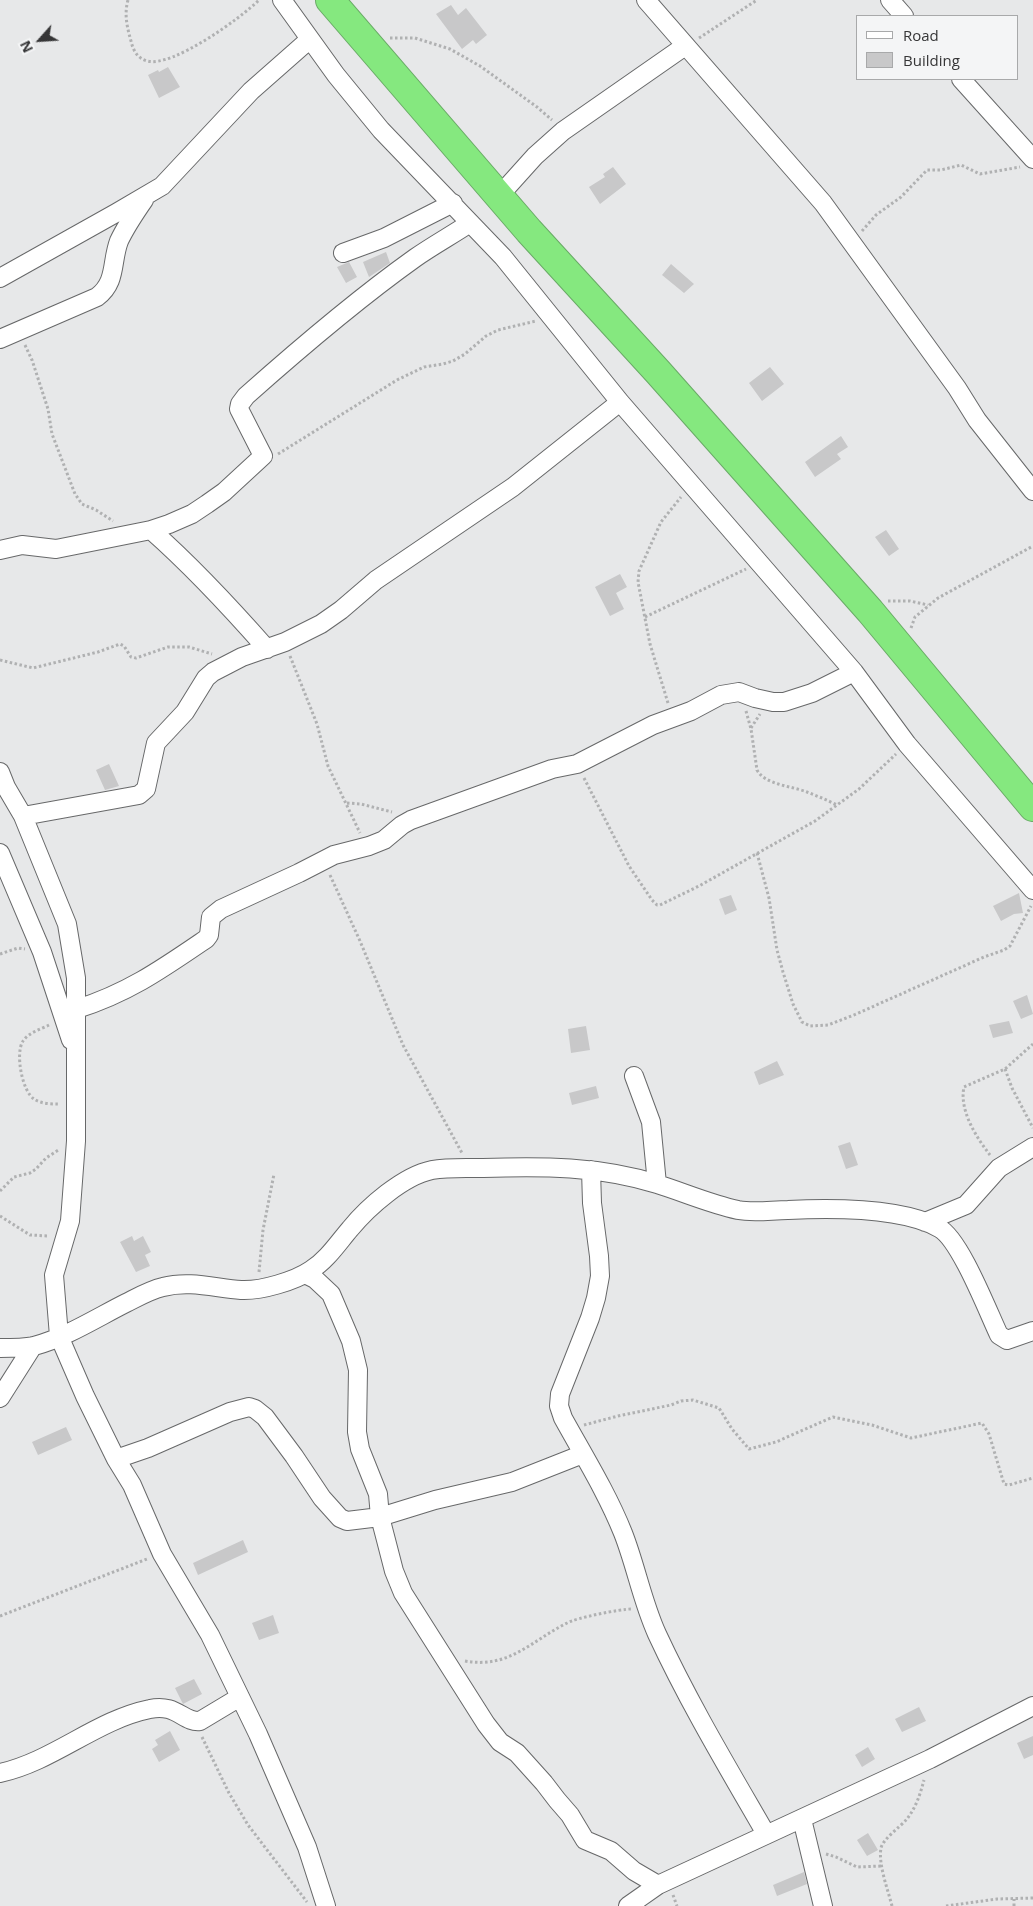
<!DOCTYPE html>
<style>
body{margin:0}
#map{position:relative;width:1033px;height:1906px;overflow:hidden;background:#e7e8e9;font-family:"Open Sans",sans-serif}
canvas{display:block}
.legend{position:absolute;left:856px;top:15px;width:162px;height:65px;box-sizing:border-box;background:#f4f5f6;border:1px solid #a8a9aa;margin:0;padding:6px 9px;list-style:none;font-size:15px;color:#363637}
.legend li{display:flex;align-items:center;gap:10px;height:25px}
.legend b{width:25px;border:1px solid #a8a9aa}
.north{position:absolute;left:15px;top:15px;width:50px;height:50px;-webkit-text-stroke:4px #f4f5f6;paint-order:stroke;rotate:244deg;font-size:14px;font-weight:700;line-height:20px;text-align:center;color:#363637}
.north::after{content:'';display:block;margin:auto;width:18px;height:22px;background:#363637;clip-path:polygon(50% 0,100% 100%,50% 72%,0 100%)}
</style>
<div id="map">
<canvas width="1033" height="1906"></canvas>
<ul class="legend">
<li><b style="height:6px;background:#fff"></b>Road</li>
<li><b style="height:14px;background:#c8c8c9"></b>Building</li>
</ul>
<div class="north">N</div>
</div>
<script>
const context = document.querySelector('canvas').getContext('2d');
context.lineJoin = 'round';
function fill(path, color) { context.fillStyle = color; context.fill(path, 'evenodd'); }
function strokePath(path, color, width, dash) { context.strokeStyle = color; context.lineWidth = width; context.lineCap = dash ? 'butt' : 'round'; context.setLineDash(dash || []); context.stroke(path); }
fill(new Path2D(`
 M451 5 458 15 466 8 487 35 476 44 473 40 462 49 436 14Z
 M168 67 180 87 159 98 148 75 158 70 159 72Z
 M613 167 626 184 600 204 589 187 605 177 603 174Z
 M386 252 390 263 369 277 363 262Z
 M349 262 357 277 346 283 337 267Z
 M671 264 694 284 684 293 662 275Z
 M770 367 784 384 762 401 749 383Z
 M841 436 848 447 837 454 841 459 815 477 805 462Z
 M886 530 899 549 889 556 875 537Z
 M620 574 627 587 616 593 624 609 610 616 595 587Z
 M109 764 119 786 105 790 96 770Z
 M1019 893 1023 913 1014 914 1001 921 993 906Z
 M731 895 737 910 725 915 719 899Z
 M1027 995 1033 1014 1021 1019 1013 1001Z
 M1009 1021 1013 1033 993 1038 989 1025Z
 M586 1026 590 1050 571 1053 568 1029Z
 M777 1061 784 1075 759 1085 754 1072Z
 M596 1086 599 1098 572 1105 569 1093Z
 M850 1142 858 1165 846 1169 838 1146Z
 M132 1236 134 1241 143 1236 151 1252 145 1255 150 1266 136 1272 120 1242Z
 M66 1427 72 1440 38 1455 32 1442Z
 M243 1540 248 1552 198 1575 193 1563Z
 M273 1615 279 1633 259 1640 252 1623Z
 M194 1679 202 1694 183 1704 175 1688Z
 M919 1707 926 1721 902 1732 895 1719Z
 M170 1731 180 1750 159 1762 152 1749 158 1745 155 1740Z
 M1033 1736V1755L1024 1759 1017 1743Z
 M868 1747 875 1759 862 1767 855 1755Z
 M868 1833 878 1850 867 1856 857 1840Z
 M804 1872 807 1884 777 1896 773 1885Z`), '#c8c8c9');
const street = new Path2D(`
 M282 0 336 75 381 130 503 257 620 402 854 672 907 744 1033 890
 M646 0 823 203 957 388 977 420 1033 491
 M890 0 904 16
 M961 79 1033 159
 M499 196 535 156 563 131 685 46
 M343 253 384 238 453 203
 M0 278 116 213 162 186 251 91 310 39
 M0 339 97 297C117 282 111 262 119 241 126 226 135 213 144 200
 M151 530C193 567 230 607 267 649
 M0 550 22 545 56 549 151 530 169 524 192 514 207 504 224 492 263 456 239 409 240 404 246 396C300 348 356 300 415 258 432 246 452 235 470 223
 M0 772 6 787 23 816 67 924 76 978V1141L70 1221 54 1275 59 1336 85 1396 116 1459 132 1485 162 1554 210 1635 258 1734 307 1847 326 1906
 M23 816 139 795 146 789 156 743 185 712 206 678 213 672 242 657 285 642 321 624 341 610 376 580 513 487 620 402
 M0 853 42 952 71 1040
 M77 1009C128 993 162 969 206 939L209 935 211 917 221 909 299 873 334 855 369 846 384 840 402 825 411 820 552 769 577 764 653 725 691 711 721 695 739 692 755 698 773 702H784L812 693 854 672
 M634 1076 651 1122 657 1184
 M591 1170 592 1203 599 1256 600 1276 596 1298 590 1318 560 1394 559 1406 563 1418C584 1456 607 1493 623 1533 636 1566 642 1601 657 1634 689 1703 728 1768 766 1834
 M925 1222 966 1205 999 1168 1033 1147
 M305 1274 315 1279 331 1294 351 1341 358 1370 357 1432 360 1449 378 1494 380 1517 386 1540 394 1571 403 1593 486 1724 500 1742 517 1753 544 1783 557 1800 570 1815 585 1840 611 1851 634 1871 658 1885
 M0 1348C11 1348 23 1348 34 1346 65 1338 98 1317 126 1303 138 1297 150 1290 163 1287 189 1280 215 1288 241 1290 261 1291 295 1281 311 1270 327 1260 338 1243 350 1229 368 1207 403 1176 432 1170 448 1167 466 1168 483 1168 541 1166 600 1166 657 1184 683 1192 710 1204 738 1210 754 1213 772 1210 788 1210 831 1208 901 1207 939 1228 960 1239 988 1312 999 1335L1007 1340 1033 1331
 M0 1398 33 1346
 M116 1459 148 1448 230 1412 249 1407 255 1409 265 1417 294 1456 322 1498 340 1518 347 1521 380 1517 435 1500 512 1482 583 1454
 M0 1773C54 1761 96 1720 150 1709 176 1703 184 1723 200 1721L240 1697
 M802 1819 823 1906
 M628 1906 658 1885 930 1759 1033 1706`);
const highway = new Path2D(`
 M330 0 529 231 658 372 870 611 1033 807`);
strokePath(street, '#676869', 20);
strokePath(highway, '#69aa66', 30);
strokePath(new Path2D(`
 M128 0C124 14 127 27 131 41 133 50 137 58 147 61 172 68 241 18 259 0
 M390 38H415L450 49 480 66 537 107 552 120
 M699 38 757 0
 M862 231 876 215 901 197 927 170H941L961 165 980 174 1020 167
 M25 345 32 360 48 409 52 434 75 494 82 504 96 510 113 521
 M278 454 397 380 424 367 443 364 453 361 465 354 486 336 498 330 536 321
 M888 601H910L928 605
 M645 617 746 569
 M911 628 915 617 938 598 1033 546
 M290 656 317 724 328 766 360 833
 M0 660 33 668 98 652 120 644 124 646 131 657 136 658 168 647H189L212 654
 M668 703 650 644 638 582 639 571 661 522 681 497
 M746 711 751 729 757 770C765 785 792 786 807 792 817 796 827 800 837 805
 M751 728 760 714
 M584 778 629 866 652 900 657 905H660L699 886 815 821 859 789 896 754
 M347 803 361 804 392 812
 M757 853 769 898 777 950 783 972 793 1004 802 1022 810 1026 828 1025 854 1015 984 957 1004 950 1010 946 1031 906
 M330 875 360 941 403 1045 462 1153
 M0 954 18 948 25 949
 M49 1025C41 1029 28 1033 23 1041 15 1053 22 1091 34 1099 41 1104 52 1104 60 1104
 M1005 1069 1012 1088 1033 1128
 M990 1155C976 1137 959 1110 964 1087L1005 1069 1033 1044
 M0 1191 14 1177 30 1173 36 1169 46 1158 60 1149
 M0 1216 30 1235 49 1236
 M259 1272 263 1230 274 1174
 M584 1425 618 1416 671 1405 681 1401 693 1400 719 1408 732 1429 749 1449 776 1442 833 1417 872 1425 911 1438 982 1423 989 1434 1004 1484 1009 1485 1033 1478
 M0 1616 147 1559
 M465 1661C509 1669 531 1641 567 1623 575 1618 621 1609 631 1609
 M202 1737 229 1793 248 1825 307 1902
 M826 1854 836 1857 857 1867 882 1866
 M673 1895 677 1906
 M892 1906C888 1890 878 1864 881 1848 883 1839 900 1827 907 1819 916 1807 920 1795 924 1780
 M946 1906 997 1899 1033 1898
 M1014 1906V1899`), '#b0b1b2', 3, [2.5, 2.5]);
strokePath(street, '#fff', 18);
strokePath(highway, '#85e87f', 28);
</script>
